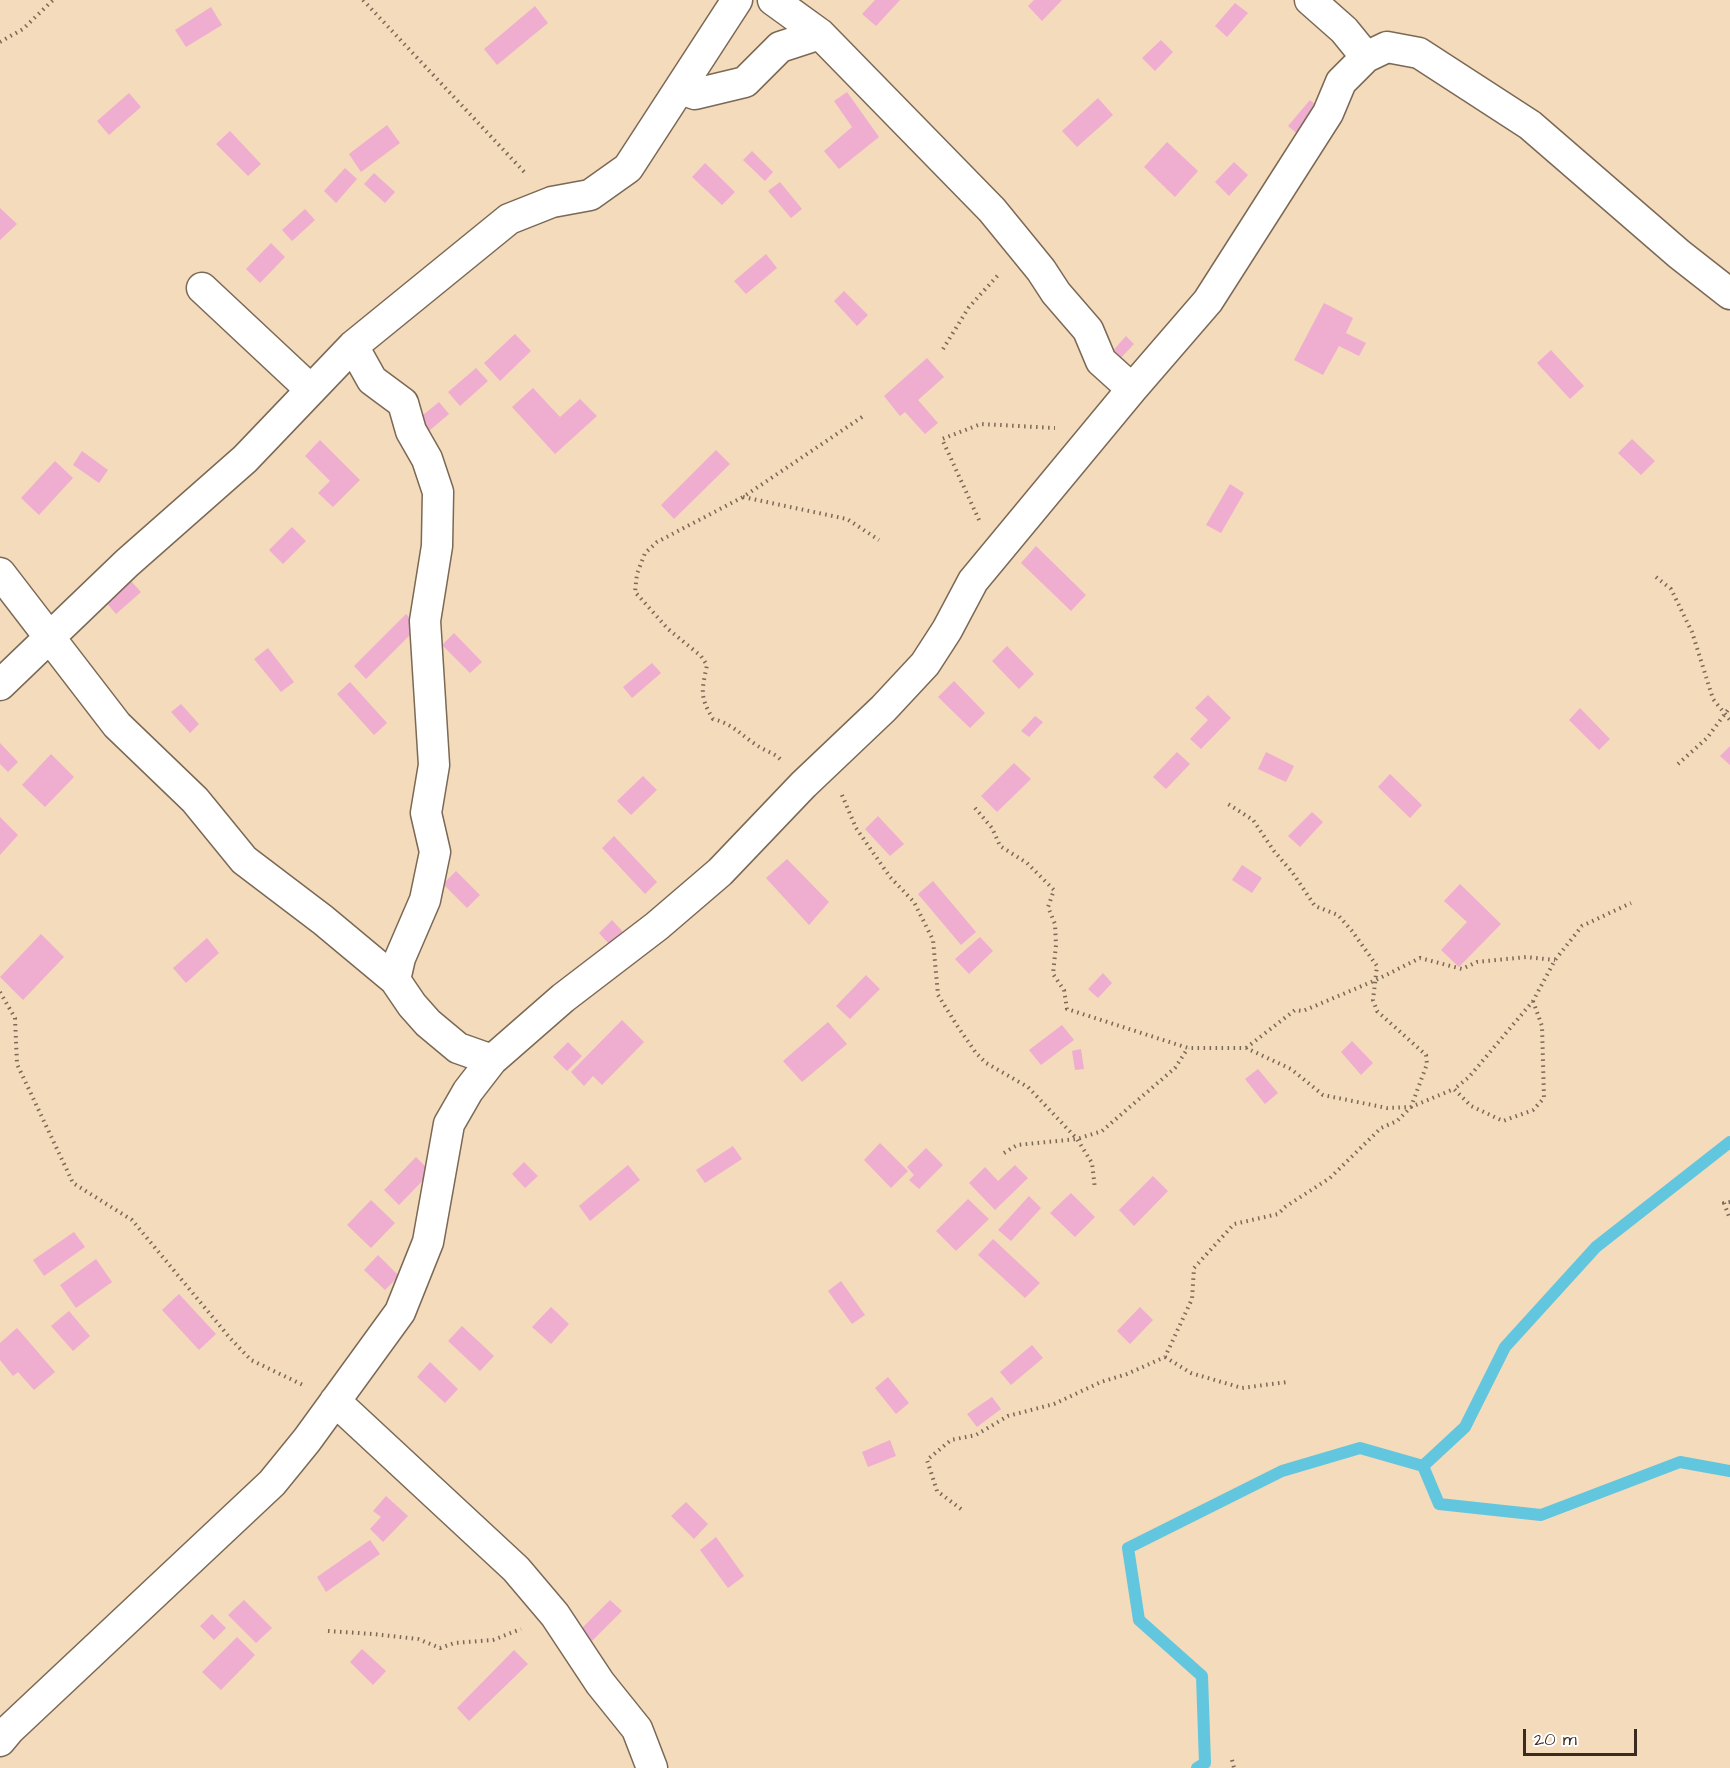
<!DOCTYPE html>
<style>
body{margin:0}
#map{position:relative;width:1730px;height:1768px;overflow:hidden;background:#f3dbbc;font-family:"Architects Daughter",sans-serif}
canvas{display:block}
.scale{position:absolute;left:1523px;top:1729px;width:114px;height:27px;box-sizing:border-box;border:3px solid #3b2a1e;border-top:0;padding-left:8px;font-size:18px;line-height:21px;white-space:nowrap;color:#3b2a1e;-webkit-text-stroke:4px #fff;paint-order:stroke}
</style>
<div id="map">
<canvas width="1730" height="1768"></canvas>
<div class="scale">20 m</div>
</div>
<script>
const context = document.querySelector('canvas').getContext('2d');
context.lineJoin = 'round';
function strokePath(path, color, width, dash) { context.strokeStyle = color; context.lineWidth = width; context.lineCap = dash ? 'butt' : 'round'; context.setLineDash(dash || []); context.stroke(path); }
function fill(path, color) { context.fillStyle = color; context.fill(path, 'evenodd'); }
strokePath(new Path2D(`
 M1423 1466 1439 1504 1541 1515 1680 1462 1730 1471
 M1197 1768 1205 1763 1202 1676 1139 1620 1128 1548 1282 1471 1360 1448 1423 1466 1465 1427 1505 1347 1596 1247 1730 1142`), '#61c6de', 12);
fill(new Path2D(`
 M875 0H900L876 26 862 14Z
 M1034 0H1062L1042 21 1028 6Z
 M1235 3 1248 13 1227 37 1215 26Z
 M535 6 548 23 497 65 484 49Z
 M211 7 222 25 186 47 175 30Z
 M1161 40 1173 52 1155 71 1142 58Z
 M847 92 879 137 839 169 824 151 852 127 834 101Z
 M129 93 141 107 109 135 97 121Z
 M1098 98 1113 115 1077 147 1062 131Z
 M1310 100 1323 111 1301 137 1288 126Z
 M387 125 400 143 361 172 349 154Z
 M230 131 261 164 248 176 216 144Z
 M1167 142 1198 171 1175 197 1144 167Z
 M752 151 773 172 765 181 743 160Z
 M1234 162 1248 175 1229 196 1215 182Z
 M705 163 735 192 722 205 692 177Z
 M345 168 357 179 336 203 324 191Z
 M374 173 395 192 385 203 364 184Z
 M780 182 802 209 791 218 768 191Z
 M0 208 17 224 0 240Z
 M305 209 315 220 292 241 282 230Z
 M271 243 285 257 260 283 246 269Z
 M766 254 777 268 746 294 734 281Z
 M844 291 868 315 857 326 834 301Z
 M1324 303 1353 318 1346 333 1366 343 1359 356 1339 346 1323 375 1294 360Z
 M515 334 531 351 500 381 484 363Z
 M1126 336 1134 344 1117 362 1109 355Z
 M1551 350 1584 386 1570 399 1537 363Z
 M927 358 944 377 918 400 938 423 925 434 905 412 900 416 884 396Z
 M476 368 488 381 460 406 448 392Z
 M533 388 560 417 580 399 597 416 555 454 512 407Z
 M439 402 449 414 423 436 412 424Z
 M1632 439 1655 461 1641 475 1618 453Z
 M320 440 360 480 333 507 318 493 330 481 305 456Z
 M716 450 730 464 674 519 661 505Z
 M82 451 108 470 99 483 73 465Z
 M55 461 73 478 39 515 21 498Z
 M1230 484 1244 493 1221 533 1206 525Z
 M292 527 306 541 283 564 269 550Z
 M1036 546 1086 595 1071 611 1021 563Z
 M130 580 141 592 116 614 105 601Z
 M406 614 418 627 366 679 354 666Z
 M454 633 482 662 470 673 442 645Z
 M1007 646 1034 674 1019 689 992 661Z
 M268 648 294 682 281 692 254 659Z
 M652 663 661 673 632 698 623 687Z
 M954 681 985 713 970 728 938 697Z
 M350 682 387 723 374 735 337 694Z
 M1208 695 1231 718 1201 749 1190 739 1208 720 1195 708Z
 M181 704 199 724 190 733 171 712Z
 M1580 708 1610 739 1599 750 1569 720Z
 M1035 716 1043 722 1029 737 1021 731Z
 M0 743 18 762 8 772 0 764Z
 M1730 746V765L1720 756Z
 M1177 752 1190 764 1166 789 1153 777Z
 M1266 752 1294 766 1286 782 1258 769Z
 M51 754 74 777 45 807 22 785Z
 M1014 763 1031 779 997 812 981 796Z
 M1390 774 1422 805 1410 818 1378 787Z
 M643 776 657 790 631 815 617 801Z
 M1312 812 1323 822 1300 847 1288 836Z
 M878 816 904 844 890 856 865 829Z
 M0 817 18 835 0 855Z
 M614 836 657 882 645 894 602 848Z
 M787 859 829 902 809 925 766 878Z
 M1242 865 1262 878 1252 893 1232 880Z
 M456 871 480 895 467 908 443 884Z
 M933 881 976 932 961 945 918 894Z
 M1460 884 1501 924 1459 967 1441 950 1467 922 1444 901Z
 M612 920 624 933 610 945 599 933Z
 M41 934 64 957 23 1000 0 977Z
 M980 937 993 951 969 974 955 959Z
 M207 938 219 953 186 983 173 968Z
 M1103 973 1112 983 1098 998 1088 989Z
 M866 975 880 989 850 1019 836 1006Z
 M622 1020 644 1042 602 1085 593 1076 584 1086 571 1072Z
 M828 1022 847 1044 802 1082 783 1061Z
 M1062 1025 1074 1040 1041 1065 1029 1050Z
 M1352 1041 1373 1063 1361 1075 1341 1052Z
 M568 1042 582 1056 567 1071 553 1057Z
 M1081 1049 1084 1069 1075 1070 1072 1051Z
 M1258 1069 1278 1093 1265 1104 1245 1079Z
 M880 1143 908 1171 891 1188 864 1160Z
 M733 1146 742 1159 705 1183 696 1170Z
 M926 1148 943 1165 919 1189 909 1180 914 1175 907 1167Z
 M416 1157 431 1172 399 1205 384 1190Z
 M524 1162 538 1176 525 1188 512 1174Z
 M628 1165 640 1180 590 1221 579 1206Z
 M1015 1165 1028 1178 995 1210 969 1183 985 1167 998 1181Z
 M1153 1176 1168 1191 1134 1226 1119 1210Z
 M1071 1193 1095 1217 1075 1237 1050 1213Z
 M1029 1196 1041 1208 1011 1241 998 1230Z
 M968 1199 989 1219 956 1251 936 1231Z
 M371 1200 395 1223 371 1248 347 1225Z
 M74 1232 85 1247 44 1276 33 1260Z
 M993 1239 1040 1283 1025 1298 978 1255Z
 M378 1255 399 1276 385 1290 364 1270Z
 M96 1259 112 1282 76 1308 60 1285Z
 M841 1281 865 1315 852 1324 828 1291Z
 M179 1294 216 1334 199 1350 162 1310Z
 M551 1307 569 1324 551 1344 532 1327Z
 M1140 1307 1153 1320 1130 1344 1117 1331Z
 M69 1311 90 1336 73 1351 51 1326Z
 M462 1326 494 1356 480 1371 448 1341Z
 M17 1328 55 1372 34 1390 18 1372 13 1376 0 1360V1343Z
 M1032 1345 1043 1358 1011 1385 1000 1372Z
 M430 1362 458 1389 445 1403 417 1377Z
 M888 1377 909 1403 896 1414 875 1388Z
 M992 1397 1001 1409 977 1427 967 1414Z
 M890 1440 896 1456 868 1467 862 1452Z
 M386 1496 408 1516 383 1542 370 1529 381 1517 373 1511Z
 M686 1502 708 1524 694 1539 671 1516Z
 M716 1537 744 1576 728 1588 700 1550Z
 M370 1540 380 1554 326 1592 317 1577Z
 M244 1600 272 1628 256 1643 228 1615Z
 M610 1600 622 1611 592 1641 580 1630Z
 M212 1614 226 1628 214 1640 200 1626Z
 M237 1637 255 1655 221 1690 202 1672Z
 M362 1649 386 1671 373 1685 350 1662Z
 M514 1650 528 1664 469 1721 457 1708Z`), '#efadcf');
const minor = new Path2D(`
 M773 0 820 34 992 210 1041 270 1056 293 1088 330 1101 361 1132 389
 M1310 0 1344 30 1366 57
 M681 89 695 94 745 82 780 47 820 34
 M202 288 311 390
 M353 346 372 380 403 403 411 431 427 459 438 492 437 546 425 621 434 765 426 813 435 852 425 900 400 958 395 980
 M0 573 117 725 195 800 244 860 323 920 395 980 412 1005 428 1023 458 1048 492 1060
 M0 685 127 563 245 459 353 346 509 219 552 202 590 195 628 168 737 0
 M335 1401 516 1569 555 1615 600 1683 637 1729 652 1768
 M0 1741 10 1729 272 1483 307 1440 400 1312 428 1242 449 1124 468 1091 492 1060 563 998 657 926 720 872 804 784 884 708 925 664 947 630 973 581 1132 389 1208 301 1328 113 1341 82 1366 57 1387 47 1419 53 1530 125 1679 254 1730 294`);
strokePath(minor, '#7b6855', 33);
strokePath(new Path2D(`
 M363 0 527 175
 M0 42 23 29 53 0
 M943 349 969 307 1000 273
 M743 497 847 519 879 540
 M979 520 942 439 981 424 1055 428
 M1656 577 1671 589 1692 632 1713 699 1730 720
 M780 759C775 754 769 752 763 749 743 738 736 725 713 719 699 696 702 690 707 665L701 656 668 629 635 592 637 574 645 553 657 542 743 497 865 415
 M1678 764 1707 738 1730 707
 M842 795 856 828 890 877 914 902 933 940 938 995 958 1027 976 1053 986 1063 1028 1087 1077 1139 1092 1163 1095 1189
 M975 808 992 828 1000 846 1027 863 1054 890 1048 907 1055 924 1056 945 1053 974 1064 990 1067 1009 1188 1048H1246L1291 1069 1323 1095 1387 1108 1411 1107 1454 1089
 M0 992 15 1018 17 1064 73 1183 132 1220 230 1338 251 1360 305 1386
 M1533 1001 1542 1026 1544 1098 1533 1110 1503 1121 1471 1106 1454 1089 1469 1077 1533 1001 1555 960 1582 926 1631 903
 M1246 1048 1295 1010 1303 1011 1376 980 1420 958 1462 969 1477 962 1526 957 1555 960
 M1004 1153 1017 1145 1077 1139 1102 1131 1175 1068 1188 1048
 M1730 1202 1724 1203 1730 1219
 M1165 1357 1191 1373 1242 1388 1287 1382
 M961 1509 937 1491 927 1460 951 1440 976 1435 1008 1416 1054 1404 1101 1382 1127 1374 1165 1357 1192 1299 1194 1268 1234 1224 1278 1214 1285 1207 1330 1178 1381 1128 1397 1121 1411 1107 1427 1064 1426 1055 1377 1011 1373 1000 1377 966 1352 931 1338 915 1315 906 1292 872 1274 851 1253 820 1228 804
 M328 1631 373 1634 418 1639 440 1648 454 1643 493 1640 521 1629
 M1232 1760 1234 1768`), '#7b6855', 4, [1.5, 4.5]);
strokePath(minor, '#fff', 30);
</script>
